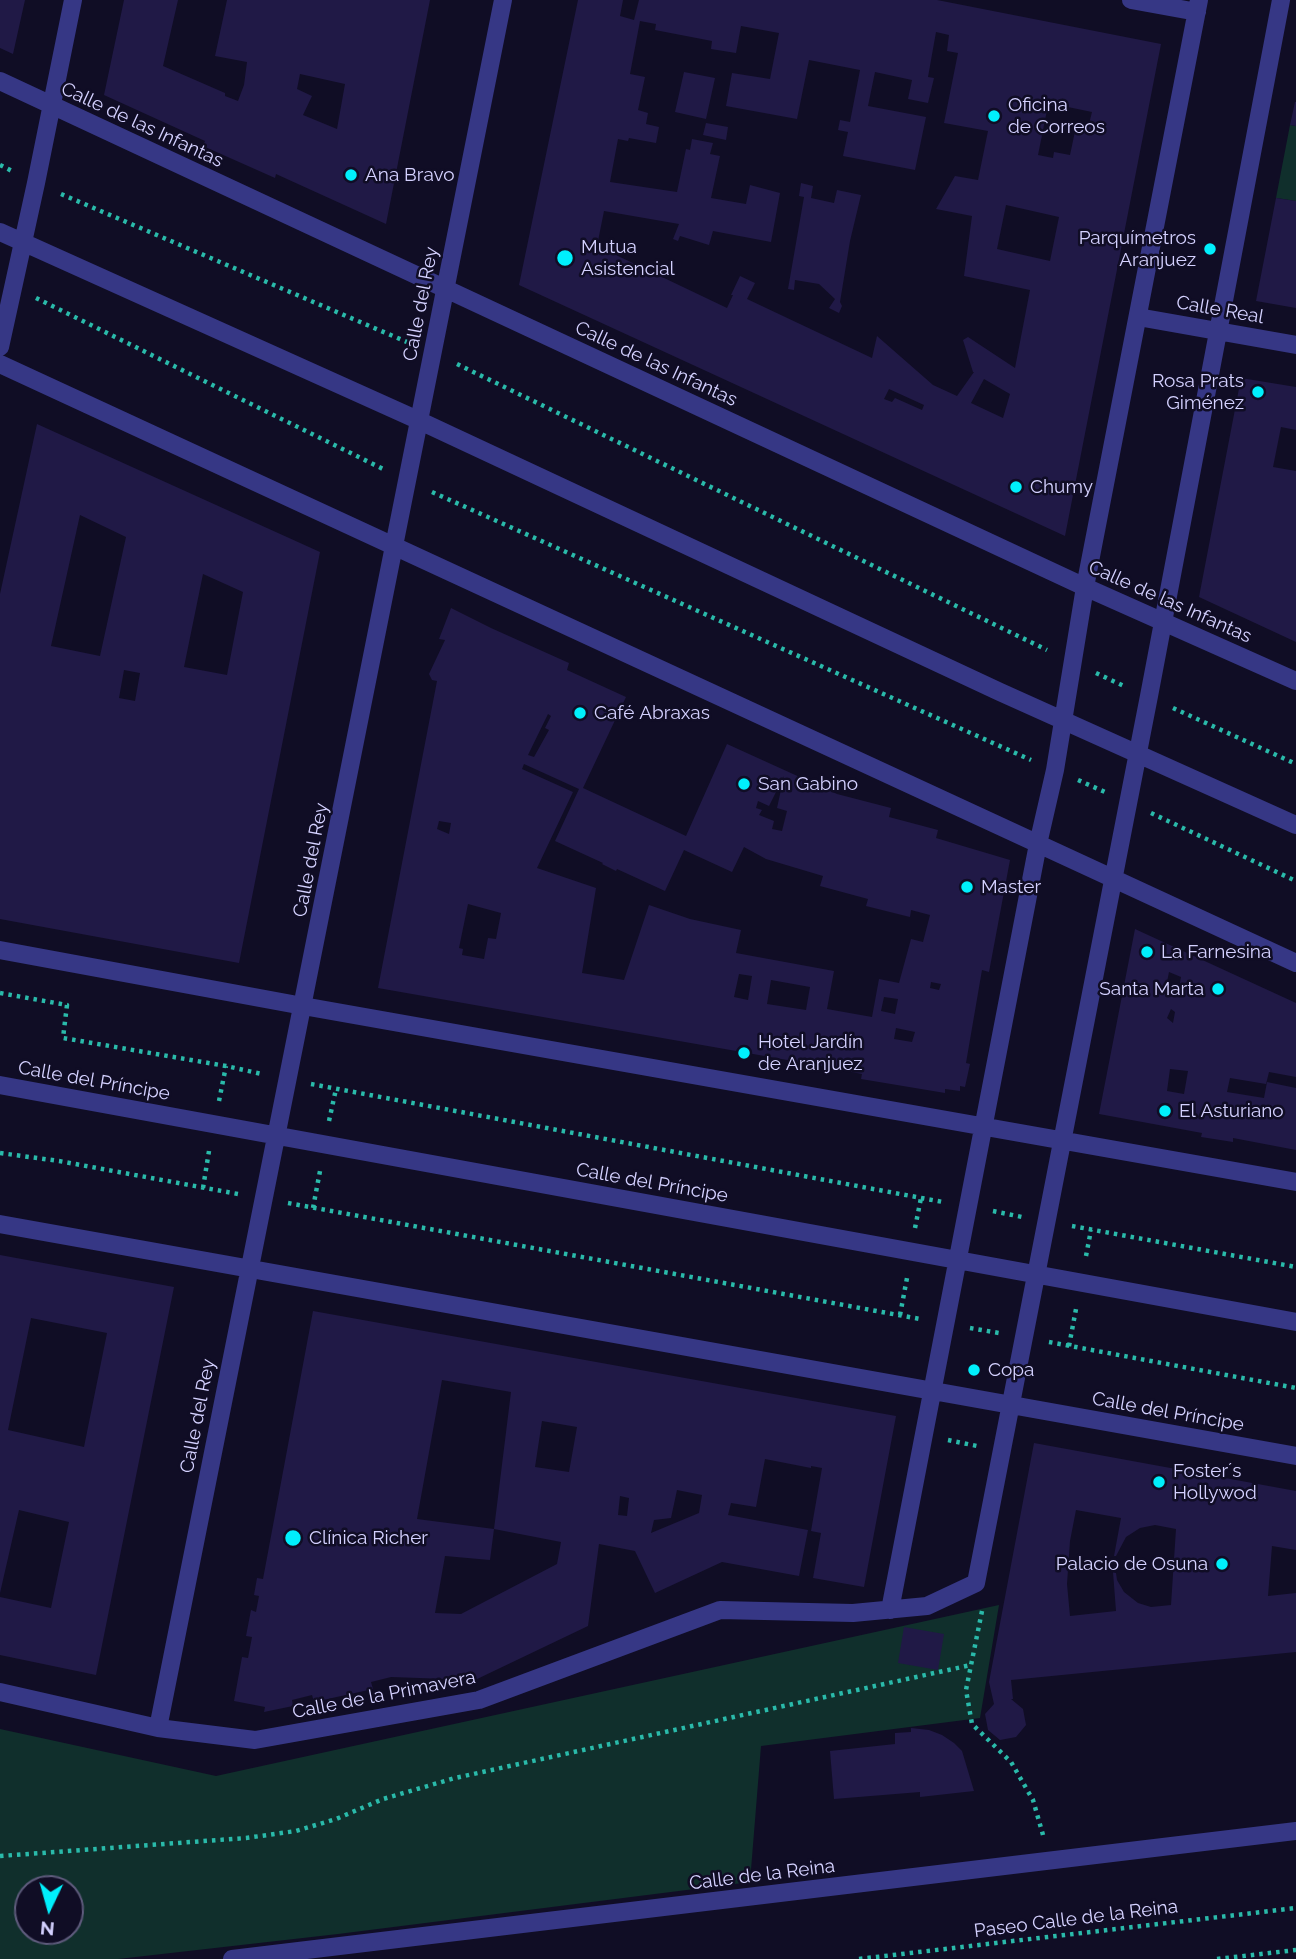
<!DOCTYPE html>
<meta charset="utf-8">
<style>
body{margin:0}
#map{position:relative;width:1296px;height:1959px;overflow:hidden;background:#100d25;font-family:Raleway,sans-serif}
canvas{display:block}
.north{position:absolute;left:14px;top:1875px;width:70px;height:70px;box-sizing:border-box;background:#100d25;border:2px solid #5e5b7c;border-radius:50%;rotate:185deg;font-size:19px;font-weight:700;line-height:28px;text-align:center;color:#d4d1ff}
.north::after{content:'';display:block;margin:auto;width:24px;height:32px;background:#00effc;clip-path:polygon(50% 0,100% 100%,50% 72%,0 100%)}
</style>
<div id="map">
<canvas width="1296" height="1959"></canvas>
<div class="north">N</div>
</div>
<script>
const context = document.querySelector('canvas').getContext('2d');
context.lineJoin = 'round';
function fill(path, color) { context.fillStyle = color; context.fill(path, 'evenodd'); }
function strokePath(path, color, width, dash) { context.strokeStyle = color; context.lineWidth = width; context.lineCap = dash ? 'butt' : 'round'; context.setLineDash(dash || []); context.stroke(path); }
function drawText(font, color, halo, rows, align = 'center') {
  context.font = font + ' Raleway,sans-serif'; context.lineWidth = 5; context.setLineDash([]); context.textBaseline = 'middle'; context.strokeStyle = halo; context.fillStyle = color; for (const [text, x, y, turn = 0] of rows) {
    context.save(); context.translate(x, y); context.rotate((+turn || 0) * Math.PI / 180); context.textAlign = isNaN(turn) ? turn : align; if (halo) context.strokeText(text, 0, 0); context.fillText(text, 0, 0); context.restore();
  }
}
fill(new Path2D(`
 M1290 125 1296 126V201L1276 198Z
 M999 1605 980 1718 761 1746 750 1882 338 1934 118 1959H0V1729L216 1776ZM28 1889H70V1931H28Z`), '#102f2c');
fill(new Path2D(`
 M0 0H25L13 54 0 48Z
 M124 0H178L163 66 225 93V96L238 101 244 85 247 62 215 56 227 0H430L386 224 276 174 275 178 203 146 205 141 104 95ZM300 74 345 84 337 129 303 115 312 96 297 89Z
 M578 0H623L620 16 634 20 639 0H937L1161 44 1065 536 519 285ZM640 21 656 24 655 30 712 41 711 49 736 53 741 26 779 33 770 79 732 73 726 106 797 119 809 60 860 70 850 122 840 120 838 130 848 132 843 156 915 170 926 117 868 106 875 72 912 80 908 99 928 103 934 78 928 77 936 32 949 35 947 51 958 53 944 123 988 131 978 180 955 176 936 209 972 216 964 276 1030 290 1015 368 968 337 963 340 973 372H974L957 396 933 385 877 336 872 358 747 299 755 283 740 276 731 295H733L727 308 597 246 604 211 679 224 673 239 678 241 680 236 709 245 713 231 771 242 780 193 750 185 746 204 711 198 720 156 710 154 713 143 692 139 690 150 686 149 677 192 610 182 618 139 628 141 629 138 656 143 659 127 646 124 648 113 638 110 645 77 630 74ZM1048 105 1063 109V106L1092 112 1089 124 1077 122 1070 155 1054 152 1053 158 1038 155ZM1006 205 1059 217 1050 261 997 249ZM984 379 1010 394 1003 418 971 403ZM889 389 924 405 922 410 895 398 892 402 884 399Z
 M684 72 715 78 706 119 675 112Z
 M1295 102H1296V126L1290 125Z
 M706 123 728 127 726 140 703 135Z
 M801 183 813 186 811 198 834 203 837 190 861 195 850 241 840 302 842 306 839 313 829 308 835 299 819 284 795 280 794 290 788 289 804 197 799 196Z
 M1276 198 1296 201V308L1256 301Z
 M1241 378 1296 387V430L1281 427 1273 467 1296 471V642L1199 597Z
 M37 424 320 552 239 963 0 919V594ZM80 515 126 537 100 656 51 646ZM203 574 243 592 227 675 184 667ZM124 670 140 673 135 701 119 698Z
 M451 608 491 628 569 663 567 670 626 697 583 788 686 836 727 744 837 794 891 808 889 817 938 830 936 838 1010 860 989 972 982 970 966 1063 970 1064 965 1087 960 1086V1091L945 1089V1093L861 1079 862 1074 810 1064 378 988 437 681 432 680 429 674 445 640 439 639ZM548 714 551 716 545 728 549 730 534 757 528 755ZM524 764 579 789 555 841 603 863 602 864 616 871 617 869 665 891 684 850 732 872 744 847 766 859 823 876 820 886 868 899 866 906 910 917 911 910 930 915 923 942 911 939 899 983 879 979 872 1017 827 1009 834 971 736 953 741 930 690 919 649 905 624 980 582 973 596 888 537 868 573 792 522 769ZM784 776 777 808 787 811 782 831 772 829 774 821 759 815 762 810 756 808 758 801 769 806ZM439 821 451 823 449 834 437 829ZM468 904 501 913 496 939 488 938 484 959 462 955 463 949 459 948ZM739 974 752 976 748 1000 734 997ZM771 980 810 987 806 1010 767 1004ZM931 982 941 984 939 990 930 988ZM884 997 898 999 895 1014 881 1011ZM896 1028 915 1032 912 1042 894 1039Z
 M1135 929 1296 1003V1077L1269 1072 1266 1084 1230 1078 1227 1092 1264 1098 1267 1082 1296 1088V1150L1233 1138V1142L1201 1137 1202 1133 1099 1114ZM1169 972 1181 977 1179 988 1167 982ZM1171 1009 1175 1012 1173 1023 1167 1018ZM1170 1069 1188 1071 1184 1094 1167 1091Z
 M0 1255 174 1287 96 1675 0 1655V1597L51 1608 69 1522 19 1510 0 1593ZM31 1318 107 1333 84 1447 8 1430Z
 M313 1311 896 1416 864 1587 813 1578 821 1533 811 1531 822 1468 811 1466V1468L765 1459 756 1507 731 1503 728 1515 808 1530 799 1576 722 1562 655 1593 635 1551 599 1544 588 1626 475 1680 391 1677 371 1682 373 1689 314 1702 312 1695 292 1700 293 1706 264 1712 265 1707 234 1701 242 1657 248 1658 252 1637 246 1636 251 1610 256 1612 259 1596 254 1595 257 1578 263 1579ZM442 1380 511 1392 494 1529 561 1542 557 1564 461 1614 435 1613 445 1556 490 1560 494 1529 417 1519ZM542 1421 577 1427 569 1472 535 1467ZM677 1490 702 1495 699 1513 651 1533 654 1520 671 1518ZM620 1496 629 1498 627 1516 618 1515Z
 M1034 1443 1296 1491V1550L1272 1546 1268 1596 1296 1593V1652L1011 1680 1013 1699H1011L1023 1709 1026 1725 1016 1737 1000 1740 988 1730 985 1714 994 1704 989 1682ZM1076 1510 1121 1518 1114 1556H1116L1126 1537 1140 1528 1155 1525 1176 1529 1171 1605 1151 1607 1138 1603 1124 1592 1117 1580 1116 1573 1113 1572 1116 1611 1070 1616 1067 1584 1070 1541Z
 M904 1627 944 1634 938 1670 898 1663Z
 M911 1728 929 1730 942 1735 954 1743 962 1751 974 1791 920 1797V1792L834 1799 830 1751 895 1744V1733L911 1732Z`), '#201946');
strokePath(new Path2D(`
 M0 165 12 171
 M61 194 407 342
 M36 298 383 469
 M457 364 1047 650
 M432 492 1031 760
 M1096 673 1126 687
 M1173 708 1296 764
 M1078 780 1105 792
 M1151 813 1296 881
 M0 993 67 1005 63 1038 226 1066 262 1074
 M311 1084 943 1202
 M219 1101 226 1066
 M329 1121 336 1089
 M0 1153 59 1161 238 1194
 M203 1188 209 1151
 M288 1203 920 1319
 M313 1208 320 1171
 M993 1211 1022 1217
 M1072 1226 1296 1267
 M915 1228 921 1198
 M1086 1256 1091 1230
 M900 1315 907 1278
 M970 1328 999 1333
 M1049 1342 1296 1388
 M1069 1346 1076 1309
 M948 1440 977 1446
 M982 1611 966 1690 972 1724 1011 1762 1033 1800 1043 1835
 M0 1856 246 1838 296 1831 336 1819 383 1799 455 1778 971 1665
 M859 1959 1296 1908
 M1217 1959 1296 1950`), '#2abaaa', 4.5, [3.5, 5]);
strokePath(new Path2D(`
 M1131 0 1197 12
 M0 81 1085 587 1296 681
 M0 232 420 421 1000 692 1296 825
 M1138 317 1296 345
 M0 347 36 183 73 0
 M0 364 1296 963
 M0 950 303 1006 1296 1182
 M0 1085 1296 1322
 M0 1224 1296 1456
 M890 1610 1038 844 1055 770 1085 587 1199 0
 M0 1692 158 1728 255 1740 479 1700 720 1610 853 1613 927 1606 976 1583 1149 696 1281 0
 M158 1728 503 0
 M232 1959 1296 1831`), '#363785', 18);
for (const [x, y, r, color] of [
 [994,116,7,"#00effc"],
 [351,175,7,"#00effc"],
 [1210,249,7,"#00effc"],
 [565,258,9,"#00effc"],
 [1258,392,7,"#00effc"],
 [1016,487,7,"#00effc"],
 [580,713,7,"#00effc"],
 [744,784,7,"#00effc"],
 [967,887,7,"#00effc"],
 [1147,952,7,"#00effc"],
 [1218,989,7,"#00effc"],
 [744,1053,7,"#00effc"],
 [1165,1111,7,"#00effc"],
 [974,1370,7,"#00effc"],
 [1159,1482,7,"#00effc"],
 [293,1538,9,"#00effc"],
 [1222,1564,7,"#00effc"]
]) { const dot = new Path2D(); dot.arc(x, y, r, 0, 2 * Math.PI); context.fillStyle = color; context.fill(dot); strokePath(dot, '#100d25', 2.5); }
drawText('19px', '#d4d1ff', '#100d25', [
 ["Oficina",1008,105],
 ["de Correos",1008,127],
 ["Ana Bravo",365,175],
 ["Parquímetros",1196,238,"right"],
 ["Aranjuez",1196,260,"right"],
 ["Mutua",581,247],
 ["Asistencial",581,269],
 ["Rosa Prats",1244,381,"right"],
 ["Giménez",1244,403,"right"],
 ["Chumy",1030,487],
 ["Café Abraxas",594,713],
 ["San Gabino",758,784],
 ["Master",981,887],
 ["La Farnesina",1161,952],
 ["Santa Marta",1204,989,"right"],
 ["Hotel Jardín",758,1042],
 ["de Aranjuez",758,1064],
 ["El Asturiano",1179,1111],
 ["Copa",988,1370],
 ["Foster´s",1173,1471],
 ["Hollywod",1173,1493],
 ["Clínica Richer",309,1538],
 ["Palacio de Osuna",1208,1564,"right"]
], 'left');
drawText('19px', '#d4d1ff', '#100d25', [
 ["Calle de las Infantas",142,125,25],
 ["Calle del Rey",421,304,-79],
 ["Calle Real",1220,310,10],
 ["Calle de las Infantas",656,364,25],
 ["Calle de las Infantas",1170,602,24],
 ["Calle del Rey",311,860,-79],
 ["Calle del Príncipe",94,1081,10],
 ["Calle del Príncipe",652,1183,10],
 ["Calle del Príncipe",1168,1412,10],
 ["Calle del Rey",198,1416,-79],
 ["Calle de la Primavera",384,1695,-11],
 ["Calle de la Reina",762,1875,-7],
 ["Paseo Calle de la Reina",1076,1919,-7]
]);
</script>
